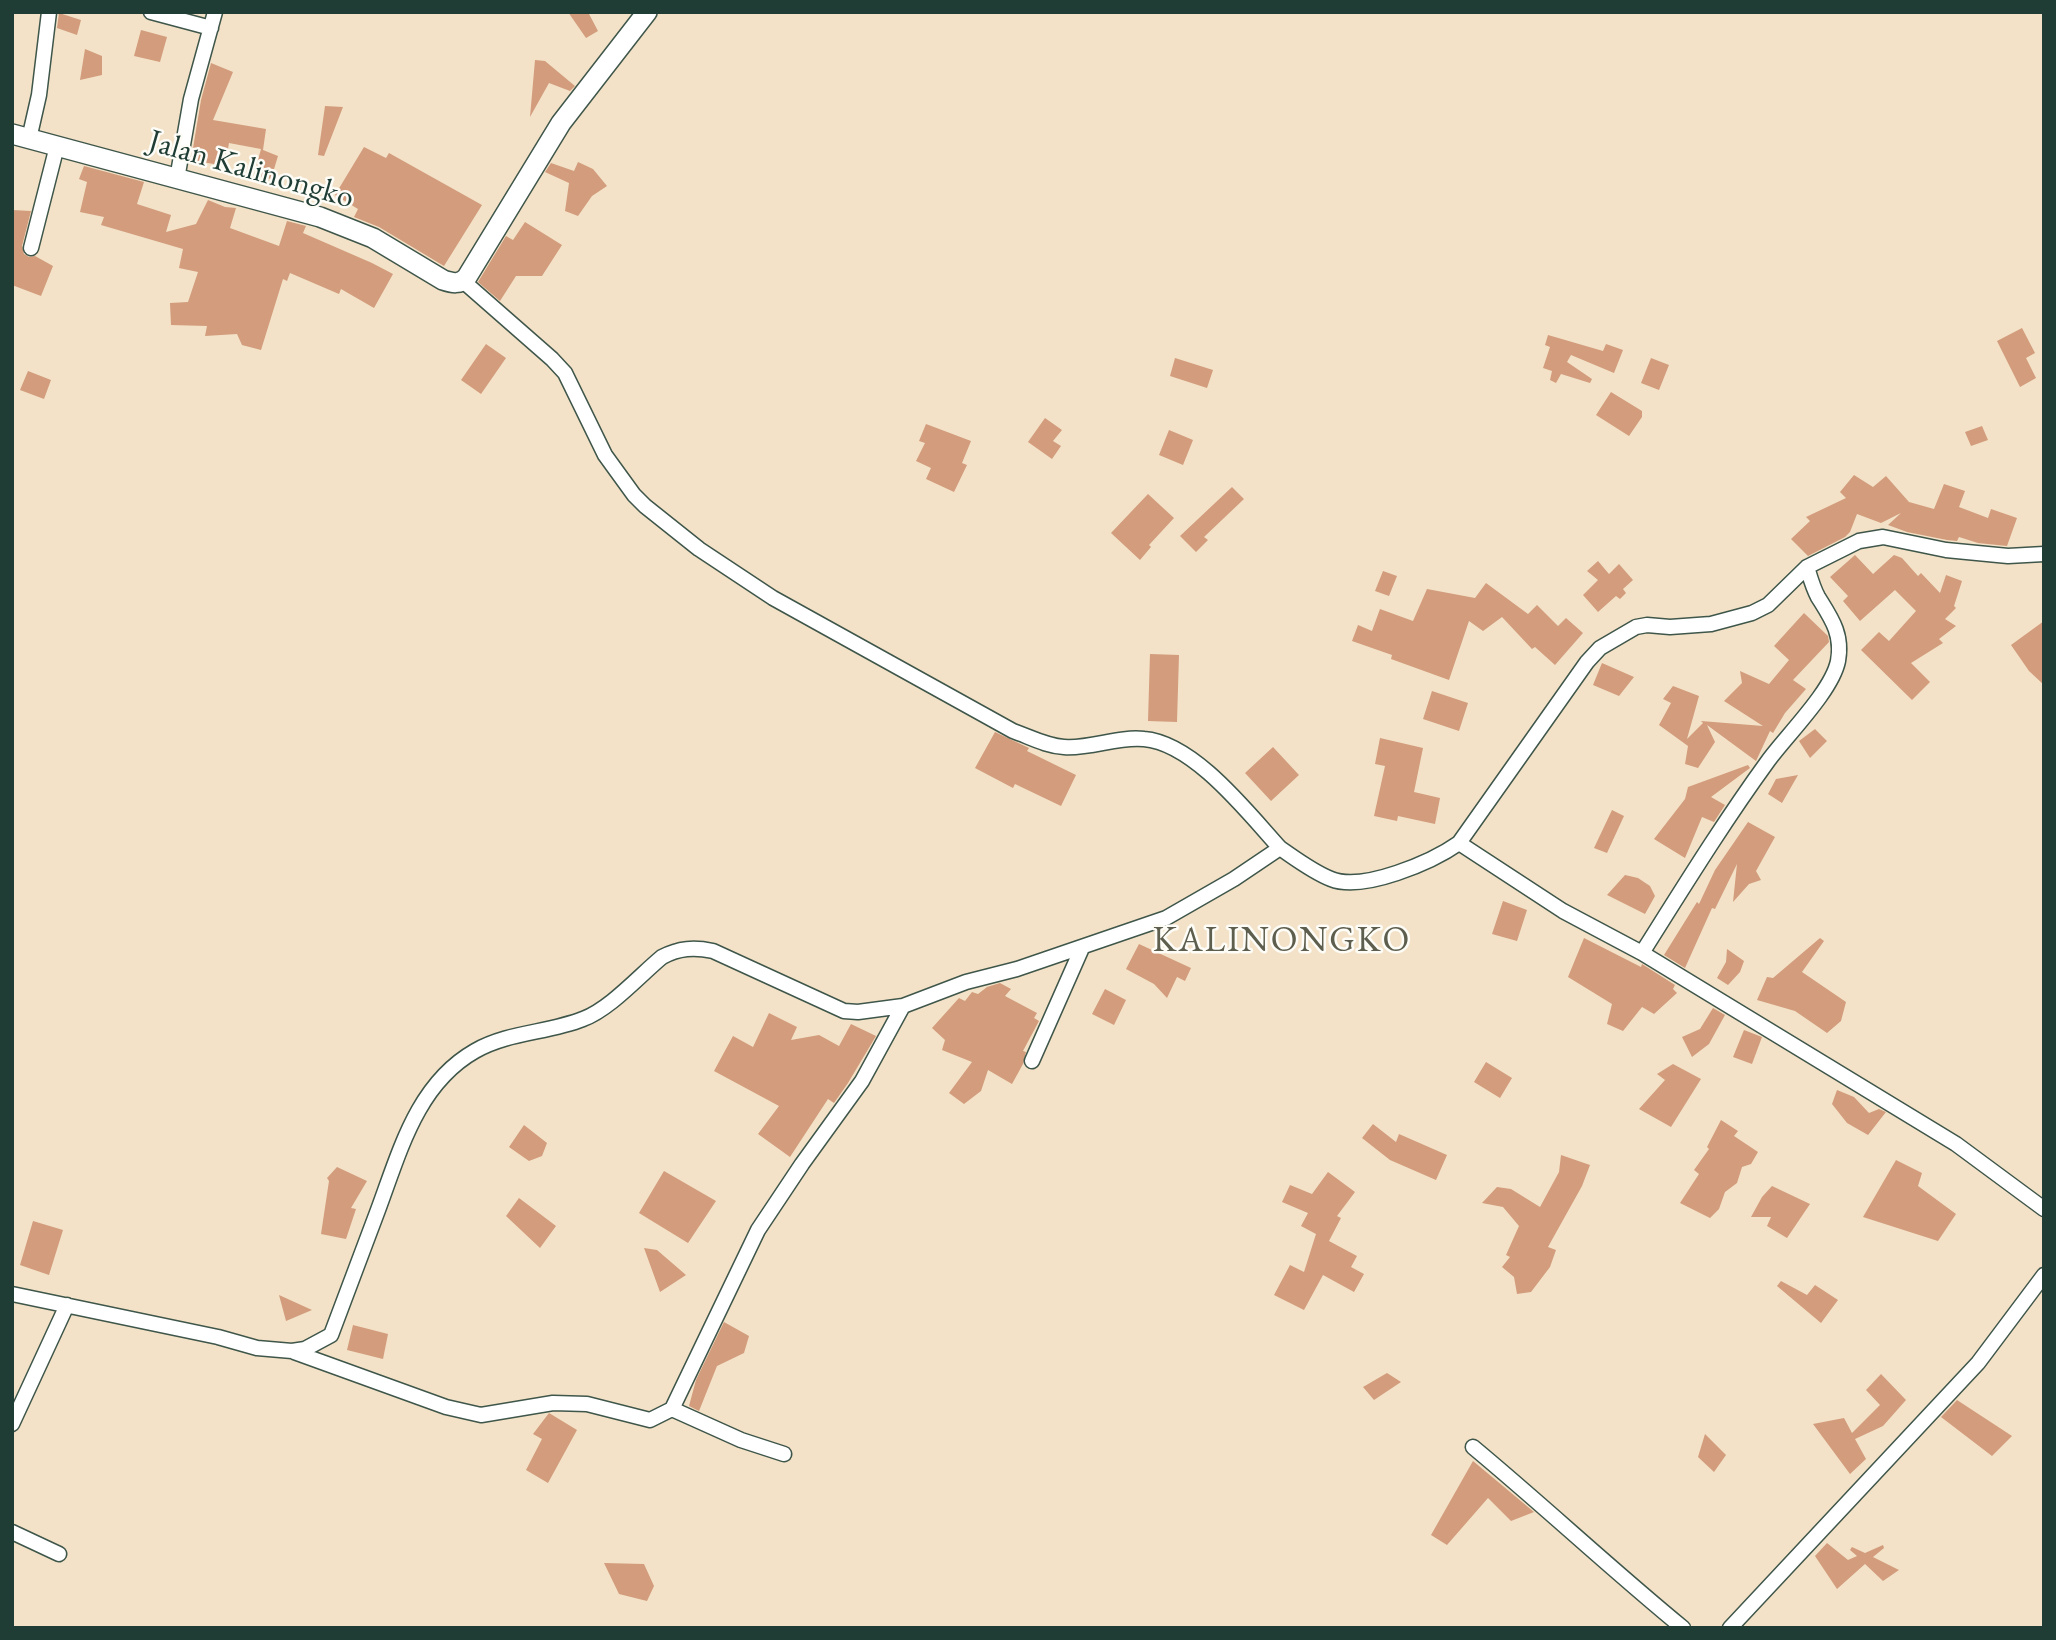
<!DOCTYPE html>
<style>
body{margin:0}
#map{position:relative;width:2056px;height:1640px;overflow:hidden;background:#f3e2c7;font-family:"EB Garamond",serif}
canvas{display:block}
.frame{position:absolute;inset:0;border:14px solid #1f3d34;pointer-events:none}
</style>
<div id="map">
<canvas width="2056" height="1640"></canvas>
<div class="frame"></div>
</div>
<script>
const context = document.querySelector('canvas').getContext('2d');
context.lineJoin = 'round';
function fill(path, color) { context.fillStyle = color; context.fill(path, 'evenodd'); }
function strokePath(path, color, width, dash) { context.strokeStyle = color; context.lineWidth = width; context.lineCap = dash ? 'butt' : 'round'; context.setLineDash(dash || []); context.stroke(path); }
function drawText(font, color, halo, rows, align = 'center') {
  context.font = font + ' "EB Garamond",serif'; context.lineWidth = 5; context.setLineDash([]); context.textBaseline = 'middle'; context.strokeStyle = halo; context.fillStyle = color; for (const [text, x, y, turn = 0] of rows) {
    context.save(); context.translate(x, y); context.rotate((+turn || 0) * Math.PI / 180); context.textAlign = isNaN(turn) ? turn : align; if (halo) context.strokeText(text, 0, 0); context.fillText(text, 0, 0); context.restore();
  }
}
fill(new Path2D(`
 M568 12H588L598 31 586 38Z
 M59 13 81 20 77 35 57 28Z
 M141 30 167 37 160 62 134 56Z
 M85 49 102 56V75L80 80Z
 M535 60 545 61 575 86 570 91 549 83 530 117Z
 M211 63 233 72 213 120 266 129 263 150 278 156 271 179 254 175 261 149 229 143 225 166 191 160 201 100Z
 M325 106 343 107 324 156 318 155Z
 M364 147 386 158 389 153 482 205 444 266 379 227 354 217 358 209 335 195Z
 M578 162 593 169 607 186 592 196 578 216 565 211 569 183 545 172 551 163 574 171Z
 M84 166 144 182 137 204 171 215 166 232 196 224 208 200 225 207 236 208 230 228 279 246 287 221 306 226 303 233 372 263 393 274 374 308 341 289 339 294 290 273 287 281 283 279 261 350 242 345 237 334 205 336 207 326 171 325 170 303 188 302 198 272 179 268 183 249 101 225 104 217 80 212 87 182 79 179Z
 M12 210 31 211 22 246 24 254 29 257 35 256 53 266 41 296 12 285Z
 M525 222 562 245 542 276H516L500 301 478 282 506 236 513 240Z
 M2022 328 2035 353 2026 358 2036 378 2020 387 1997 341Z
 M1548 335 1603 351 1606 344 1623 350 1614 373 1571 355 1567 362 1592 379 1590 383 1561 374 1556 383 1550 380 1552 371 1543 368 1550 347 1545 345Z
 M486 344 506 358 481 394 461 380Z
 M1175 358 1213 370 1207 388 1170 376Z
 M1651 358 1669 365 1659 390 1641 383Z
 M28 371 51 380 44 399 20 390Z
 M1611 392 1642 411V417L1629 436 1596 415Z
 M1045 418 1062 430 1053 441 1061 446 1052 459 1028 442Z
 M926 424 971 441 962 463 967 465 954 492 926 479 931 468 916 461 925 443 919 441Z
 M1982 426 1988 440 1971 446 1965 432Z
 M1169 430 1193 440 1183 465 1159 455Z
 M1854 475 1873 487 1886 476 1909 502 1934 509 1944 484 1965 491 1959 507 1988 518 1991 509 2017 518 2007 546 1978 543 1959 537 1957 541 1947 540 1907 532 1888 525 1901 513 1881 523 1857 514 1850 532 1845 537 1808 556 1791 539 1810 521 1806 517 1846 498 1840 492Z
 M1232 487 1244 499 1204 537 1208 540 1196 552 1180 536Z
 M1148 494 1174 518 1149 545 1151 547 1140 560 1111 533Z
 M1855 555 1873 574 1894 555 1902 558 1918 576 1921 573 1940 593 1946 575 1962 581 1954 606 1956 608 1945 619 1956 626 1939 639 1943 643 1911 663 1930 682 1912 700 1861 650 1879 632 1889 641 1916 611 1895 590 1860 621 1843 601 1848 596 1830 577Z
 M1598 561 1609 574 1619 564 1633 580 1623 589 1626 593 1620 599 1616 596 1598 612 1583 595 1598 580 1587 571Z
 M1383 571 1397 576 1389 596 1375 591Z
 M1486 583 1528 614 1537 605 1558 626 1566 618 1583 633 1555 665 1535 647 1532 649 1502 617 1483 631 1469 621 1449 680 1391 659 1392 655 1352 641 1358 625 1372 631 1380 609 1413 621 1427 589 1475 598Z
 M1804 613 1828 636 1829 642 1793 680 1806 689 1785 713 1773 733 1770 731 1756 761 1707 725 1715 742 1698 768 1685 764 1688 746 1659 725 1671 703 1663 699 1673 686 1699 696 1687 739 1703 723 1701 721 1763 726 1724 701 1742 683 1740 671 1769 684 1789 660 1774 646Z
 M2044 621V685L2029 671 2011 645Z
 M1150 654 1179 655 1177 722 1148 721Z
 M1602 663 1634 677 1619 696 1593 685Z
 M1432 691 1468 703 1459 731 1423 719Z
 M1815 729 1827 741 1810 758 1799 741Z
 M995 732 1029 748 1027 751 1076 775 1061 806 1015 784 1013 788 975 768Z
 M1380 738 1423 748 1414 792 1440 798 1435 824 1398 816 1397 821 1374 816 1385 766 1375 764Z
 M1273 747 1299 775 1271 801 1245 773Z
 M1748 765 1750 768 1711 797 1725 805 1714 822 1702 817 1685 858 1654 839 1685 799 1688 787Z
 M1798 775 1782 803 1768 794 1776 779Z
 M1612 810 1624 816 1607 853 1594 848Z
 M1748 822 1775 837 1756 871 1761 880 1749 884 1733 902 1737 864 1715 909 1712 908 1685 968 1664 955 1697 902 1699 904 1715 870Z
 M1625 875 1638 878 1650 886 1655 896 1645 914 1607 895Z
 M1503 901 1527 910 1517 941 1492 934Z
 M1584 938 1641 967 1642 964 1675 985 1673 989 1677 993 1654 1014 1642 1007 1623 1031 1607 1024 1612 1004 1568 977Z
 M1820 938 1824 941 1802 972 1846 1002 1841 1021 1827 1033 1795 1011 1757 1000 1767 977 1773 978Z
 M1139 944 1191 968 1185 981 1177 977 1167 998 1154 984 1126 969Z
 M1727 949 1744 961 1740 972 1728 985 1717 978 1726 962Z
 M1000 983 1011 989 1005 996 1037 1013 1034 1018 1039 1021 1023 1051 1026 1052 1023 1064 1012 1084 988 1070 981 1091 964 1104 949 1093 972 1062 942 1050 945 1040 932 1028 959 998 965 1001 972 992 978 994 987 987Z
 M1105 989 1126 1000 1114 1025 1092 1014Z
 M1713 1008 1725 1015 1709 1044 1692 1057 1682 1037 1700 1029Z
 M769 1013 797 1027 791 1040 819 1035 839 1046 851 1024 876 1036 848 1083 834 1103 828 1099 790 1157 758 1134 779 1106 714 1071 733 1036 753 1047Z
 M1744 1030 1762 1037 1752 1064 1733 1057Z
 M1486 1062 1512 1078 1500 1098 1474 1082Z
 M1673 1064 1701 1079 1671 1127 1639 1109 1665 1080 1657 1074Z
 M1837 1090 1854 1097 1869 1113 1879 1109 1886 1112 1868 1135 1847 1123 1832 1104Z
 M1721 1120 1738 1131 1734 1136 1758 1152 1751 1164 1742 1167 1737 1183 1725 1192 1719 1209 1710 1218 1680 1203 1699 1174 1694 1170 1709 1149 1707 1147Z
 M1373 1124 1396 1142 1399 1134 1447 1155 1436 1180 1390 1160 1362 1138Z
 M524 1125 547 1143 542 1156 529 1161 509 1147Z
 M1561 1155 1590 1165 1582 1186 1548 1247 1556 1250 1550 1267 1531 1292 1517 1294 1514 1277 1502 1267 1510 1257 1506 1255 1519 1226 1503 1207 1482 1203 1497 1187 1511 1189 1540 1207 1559 1172Z
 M1896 1160 1922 1173 1918 1186 1956 1214 1938 1241 1863 1217Z
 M337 1167 367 1181 351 1208 356 1209 346 1239 321 1234 329 1181 327 1178Z
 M664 1171 716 1201 688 1243 639 1213Z
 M1328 1172 1355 1192 1337 1216 1341 1218 1329 1241 1357 1256 1351 1267 1364 1274 1354 1292 1323 1275 1304 1310 1274 1295 1290 1265 1304 1272 1316 1234 1301 1226 1308 1213 1282 1202 1290 1185 1312 1194Z
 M1772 1186 1810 1204 1787 1238 1767 1226 1771 1217H1751L1762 1197Z
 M519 1198 556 1226 540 1248 506 1216Z
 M33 1221 63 1230 49 1275 20 1265Z
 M644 1248 657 1250 686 1275 660 1292Z
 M1781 1281 1807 1295 1815 1285 1838 1300 1821 1323 1777 1286Z
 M279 1295 312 1310 286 1321Z
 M724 1322 749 1336 744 1353 717 1366 699 1411 689 1406 696 1380Z
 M353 1325 388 1334 383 1359 347 1350Z
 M1387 1373 1401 1382 1374 1400 1363 1387Z
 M1881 1374 1906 1400 1883 1426 1855 1439 1866 1459 1850 1474 1813 1424 1844 1418 1852 1433 1880 1405 1866 1390Z
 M1957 1400 2012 1436 1992 1456 1941 1417Z
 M549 1413 577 1430 548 1483 526 1470 542 1439 533 1434Z
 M1705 1434 1726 1455 1714 1472 1698 1457Z
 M1473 1461 1534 1512 1511 1521 1488 1498 1447 1545 1431 1535Z
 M1827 1543 1848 1560 1857 1556 1850 1550 1852 1547 1865 1553 1883 1545 1884 1548 1873 1557 1899 1570 1883 1581 1865 1564 1837 1589 1815 1556Z
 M604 1563 644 1564 654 1586 647 1601 619 1594Z`), '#d29c7d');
const minor = new Path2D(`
 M151 12 211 28
 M29 139 39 95 49 12
 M177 179 191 99 215 12
 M31 248 57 146
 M463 281 552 359 565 373 605 455 634 495 645 506 699 549 773 598 1013 731C1030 737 1046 746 1064 747 1091 749 1118 736 1144 739 1194 743 1248 813 1280 848
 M1459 843 1563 911 1642 953 1956 1144 2044 1209
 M1642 953C1683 888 1723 823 1768 761 1787 735 1832 691 1838 661 1843 634 1831 618 1818 597 1813 588 1810 577 1807 567
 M1032 1061 1082 948
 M12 1294 218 1337 257 1348 292 1351 305 1349 331 1335C346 1294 362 1252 378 1210 400 1151 417 1084 475 1051 508 1032 548 1033 583 1019 610 1009 639 976 662 957 679 948 694 947 713 951L844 1011 858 1012 903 1006 966 982 1017 969 1166 918 1234 879 1280 848C1296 859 1313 872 1331 879 1363 892 1432 862 1459 843L1587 662 1600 648 1636 627 1647 625 1670 627 1711 624 1752 613 1768 605 1807 567 1859 541 1883 537 1946 550 2008 556 2044 554
 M294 1352 446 1407 481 1415 553 1403 587 1404 650 1420 672 1409 758 1230 802 1164 862 1081 903 1006
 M672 1409 741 1440 784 1454
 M12 1424 67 1305
 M1473 1447C1544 1506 1611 1569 1683 1628
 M12 1532 59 1554
 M1730 1628 1978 1363 2044 1275`);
const tertiary = new Path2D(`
 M12 134 320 217 373 238 443 280C452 283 460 285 467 277L561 123 647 12`);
strokePath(minor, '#3f564a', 17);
strokePath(tertiary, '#3f564a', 22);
strokePath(minor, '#fff', 14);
strokePath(tertiary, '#fff', 19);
drawText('32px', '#1f3d34', '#fdfcf7', [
 ["Jalan Kalinongko",251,170,16]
]);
context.letterSpacing = '2px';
drawText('35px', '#5e5e4e', '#fdfcf7', [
 ["KALINONGKO",1282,941]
]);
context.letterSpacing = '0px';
</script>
